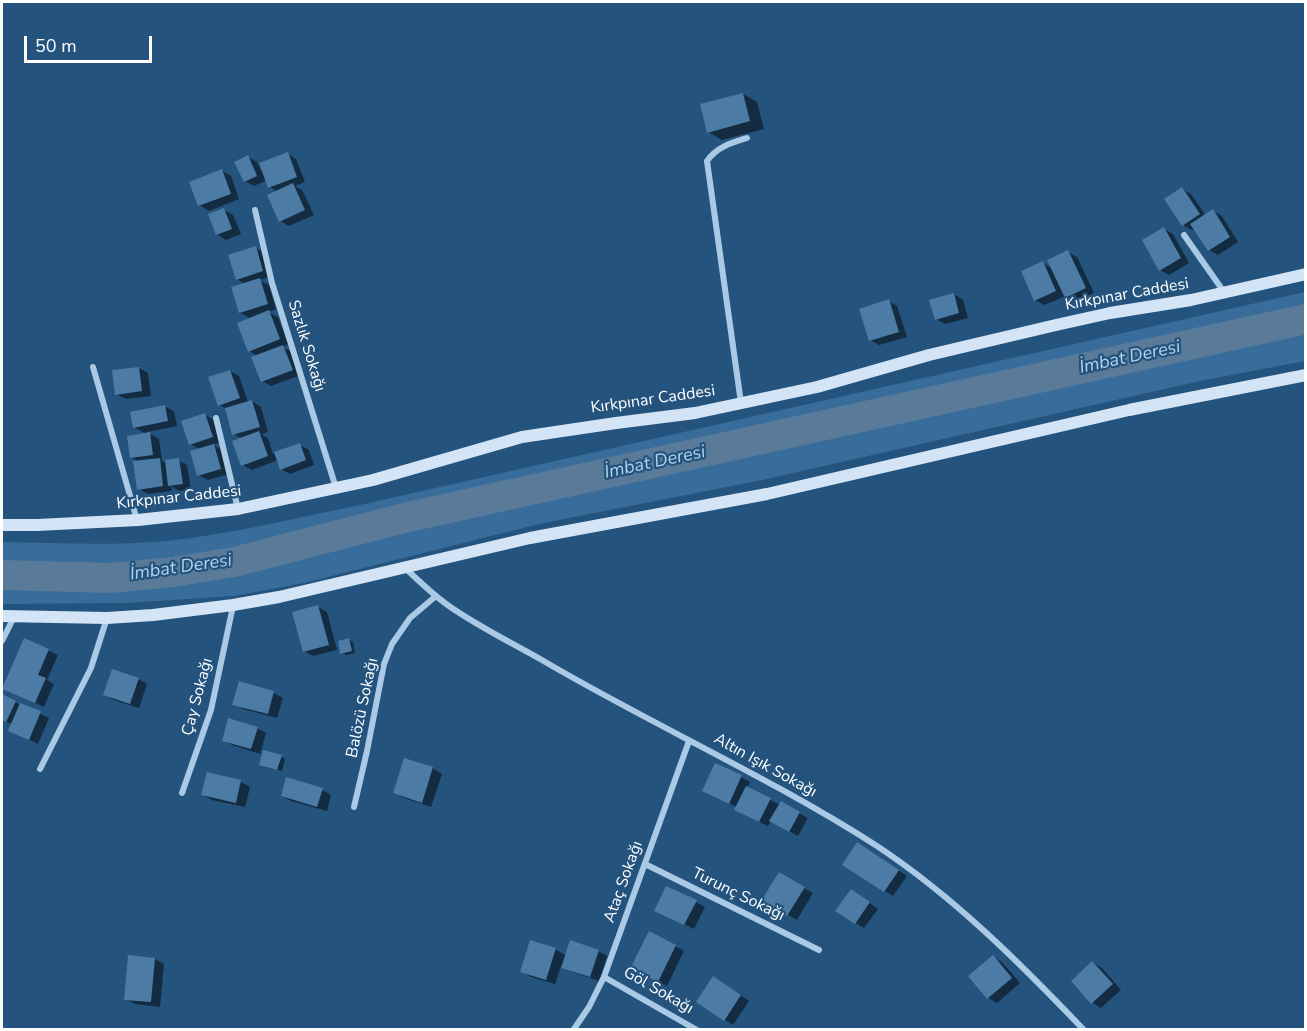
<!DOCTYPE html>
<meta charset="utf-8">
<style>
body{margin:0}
#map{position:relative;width:1307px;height:1031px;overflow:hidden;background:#24537d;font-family:"Nunito Sans",sans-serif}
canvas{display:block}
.frame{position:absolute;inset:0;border:3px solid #fff;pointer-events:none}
.scale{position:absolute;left:24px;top:36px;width:128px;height:27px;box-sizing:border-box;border:3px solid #fff;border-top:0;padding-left:8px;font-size:18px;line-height:21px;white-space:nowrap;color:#fff;-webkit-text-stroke:4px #24537d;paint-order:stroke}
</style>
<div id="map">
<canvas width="1307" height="1031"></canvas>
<div class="frame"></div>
<div class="scale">50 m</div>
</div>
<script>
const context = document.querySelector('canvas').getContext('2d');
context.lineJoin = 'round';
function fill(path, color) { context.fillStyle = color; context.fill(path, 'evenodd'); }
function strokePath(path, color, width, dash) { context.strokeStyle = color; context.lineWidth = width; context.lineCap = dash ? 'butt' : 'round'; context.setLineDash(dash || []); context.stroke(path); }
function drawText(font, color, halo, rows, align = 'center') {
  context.font = font + ' "Nunito Sans",sans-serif'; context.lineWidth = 4.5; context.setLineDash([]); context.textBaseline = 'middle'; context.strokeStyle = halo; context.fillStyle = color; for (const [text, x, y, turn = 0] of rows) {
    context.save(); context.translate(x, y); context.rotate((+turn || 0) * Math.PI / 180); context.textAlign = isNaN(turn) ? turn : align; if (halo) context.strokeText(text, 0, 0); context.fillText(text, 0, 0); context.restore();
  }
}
fill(new Path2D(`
 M1305 292V361L1200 381 762 480 539 524 304 583 234 596 126 603 2 604V542C56 543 112 546 166 541 228 535 290 519 351 507Z`), '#386c9a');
fill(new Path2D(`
 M743 94 757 102 764 129 722 140 708 132Z
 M287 153 296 159 305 182 295 186 302 190 314 215 289 226 280 221 278 192 270 187 267 180 254 186 245 181 248 157 257 162 261 170Z
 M222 171 231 176 239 199 209 211 199 205Z
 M1182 189 1191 194 1206 216 1213 211 1222 216 1238 242 1218 255 1209 250 1195 228 1192 230 1183 225Z
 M224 210 233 215 241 234 226 240 217 234Z
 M1164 229 1173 234 1189 263 1169 275 1160 270Z
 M256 248 265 253 272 276 260 280 269 285 276 309 268 312 278 317 288 344 283 347 292 352 301 375 271 386 262 381 258 356 249 351 251 319 240 312 245 284 237 279Z
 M1068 252 1077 257 1094 293 1075 302 1066 296 1044 305 1035 300 1043 263 1052 268Z
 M954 294 963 300 968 318 945 324 936 319Z
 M888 301 897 306 907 337 879 345 870 340Z
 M139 368 148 373 151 396 126 399 116 394Z
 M230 371 239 376 248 402 252 401 261 407 268 432 261 434 268 438 273 454 300 445 309 450 314 465 290 474 281 469 278 460 252 470 243 465 242 439 234 434 227 409 219 405Z
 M164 406 174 411 177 426 147 432 159 439 162 461 166 463 178 460 187 465 191 489 179 491 171 486 172 491 148 494 139 489V462L131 457 147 434 135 428Z
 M205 415 214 420 221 442 213 445 223 450 229 474 208 480 198 475 199 449 190 444Z
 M318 607 327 612 337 650 313 656 304 651Z
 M25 640 58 655 47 680 54 684 44 707 3 688Z
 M349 640 353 642 355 653 346 655 342 653Z
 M138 679 147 684 139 708 114 700 105 695Z
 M240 683 274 693 283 698 277 718 243 709 234 704Z
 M2 696 49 718 38 744 9 730 12 724 2 720Z
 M257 728 266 733 260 754 232 745 223 740Z
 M281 756 285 759 282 771 265 767Z
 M405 760 433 768 442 774 431 807 404 798 395 793Z
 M741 777 750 782 747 788 780 805 781 803 808 818 798 836 771 821 768 826 744 815 737 807 713 796Z
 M241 782 250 787 245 807 212 800 203 795Z
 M322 790 331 795 327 811 291 801 282 796Z
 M867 849 907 876 893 896 885 891Z
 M779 874 813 893 797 920 763 900Z
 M860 896 878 909 864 928 855 923Z
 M696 902 705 907 694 929 665 915Z
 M675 946 684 951 667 986 641 973Z
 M555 949 567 956 598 951 607 956 599 981 572 972 561 966 555 984 531 977 522 971Z
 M993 957 1002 962 1020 983 997 1003 988 998Z
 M155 959 164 964 160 1007 135 1004 125 999Z
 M1093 963 1102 968 1121 990 1101 1008 1092 1002Z
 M723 983 749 1001 733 1025 724 1019Z`), '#0007');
strokePath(new Path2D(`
 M2 575 111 578 173 572 234 562 408 517 1306 319`), '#597a98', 30);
fill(new Path2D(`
 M743 93 750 121 707 133 700 104Z
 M288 152 297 177 268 188 259 163Z
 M248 155 257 176 244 182 234 162Z
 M222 169 231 194 198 206 189 182Z
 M293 183 305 210 279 222 267 195Z
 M1182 187 1200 214 1182 226 1164 199Z
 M224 208 232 229 216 235 208 214Z
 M1213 209 1230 237 1208 251 1190 224Z
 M1164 227 1181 258 1159 271 1142 240Z
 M256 246 263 271 236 280 228 255Z
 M1068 250 1086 288 1065 298 1047 260Z
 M1043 261 1056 291 1034 301 1021 271Z
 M260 278 268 304 239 313 231 287Z
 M954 293 959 313 935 320 929 300Z
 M889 299 899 332 869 341 859 309Z
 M269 310 280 339 248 352 237 323Z
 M283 345 293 370 261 382 251 357Z
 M139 367 142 391 115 395 112 370Z
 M230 370 240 398 218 406 208 377Z
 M252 400 260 427 232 435 225 408Z
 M165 405 168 421 133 428 130 412Z
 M205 413 213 437 189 445 181 421Z
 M259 431 268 456 241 466 232 441Z
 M150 432 153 455 130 458 127 436Z
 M300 443 306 460 280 470 274 452Z
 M214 444 221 469 197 476 190 451Z
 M160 458 163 486 137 490 133 461Z
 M179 458 183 484 168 486 165 460Z
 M318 605 329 645 303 652 292 612Z
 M24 638 49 649 38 675 46 678 35 703 2 689Z
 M349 638 352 651 340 654 338 641Z
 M112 669 139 678 130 704 103 695Z
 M239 681 274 691 268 714 232 705Z
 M2 694 16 701 6 722 2 720Z
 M20 703 41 711 29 740 8 731Z
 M228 718 258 727 251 749 222 741Z
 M263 750 282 755 277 770 259 765Z
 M404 758 433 767 422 803 393 793Z
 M715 763 742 775 729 804 702 791Z
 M207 772 241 780 236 803 201 795Z
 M286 777 323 788 317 807 281 796Z
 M746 786 771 798 759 822 734 810Z
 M781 801 800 812 789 832 769 821Z
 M857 842 899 870 884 892 842 865Z
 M779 872 805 887 787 916 761 901Z
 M666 886 697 900 684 925 654 911Z
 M851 889 870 902 855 924 835 911Z
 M649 931 676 945 658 982 630 969Z
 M530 940 556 948 546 980 520 972Z
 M570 940 599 950 590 977 561 968Z
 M128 955 155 958 151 1002 124 1000Z
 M993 955 1012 978 987 999 968 976Z
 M1092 961 1113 984 1091 1004 1071 981Z
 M713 976 741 995 724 1021 696 1002Z`), '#4c7ca5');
strokePath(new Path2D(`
 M255 210 272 283 336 488
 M1184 235 1224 292
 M93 367 137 520
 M741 403 707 161C717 147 731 143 747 138
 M216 418 238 509
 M404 567C418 580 433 595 449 606 479 627 514 644 547 663 655 726 771 778 877 846 954 897 1020 963 1084 1030
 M2 641 14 617
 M40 769 91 668 107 618
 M182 793 211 710 233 606
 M354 807 367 751 384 664 392 644 410 618 436 596
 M645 864 819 950
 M604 977 697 1030
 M574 1029 589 1007 604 977 689 741`), '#a9c9e5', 6);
strokePath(new Path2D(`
 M2 525H37L138 520 238 509 373 480 522 437 616 423 695 413 817 387 929 355 1056 325 1110 313 1191 300 1306 274
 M2 616 107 618 153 615 233 605 279 597 530 538 767 494 1129 410 1306 375`), '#d2e4f5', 12);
drawText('16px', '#fff', '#24537d', [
 ["Kırkpınar Caddesi",1127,295,-10],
 ["Sazlık Sokağı",306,346,73],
 ["Kırkpınar Caddesi",653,400,-8],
 ["Kırkpınar Caddesi",179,498,-6],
 ["Çay Sokağı",198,697,-75],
 ["Balözü Sokağı",363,708,-78],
 ["Altın Işık Sokağı",765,766,29],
 ["Ataç Sokağı",624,882,-70],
 ["Turunç Sokağı",738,895,26],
 ["Göl Sokağı",658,991,30]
]);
drawText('italic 18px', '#b4d3ed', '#24537d', [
 ["İmbat Deresi",1130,358,-12],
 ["İmbat Deresi",655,463,-12],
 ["İmbat Deresi",181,568,-8]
]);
</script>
